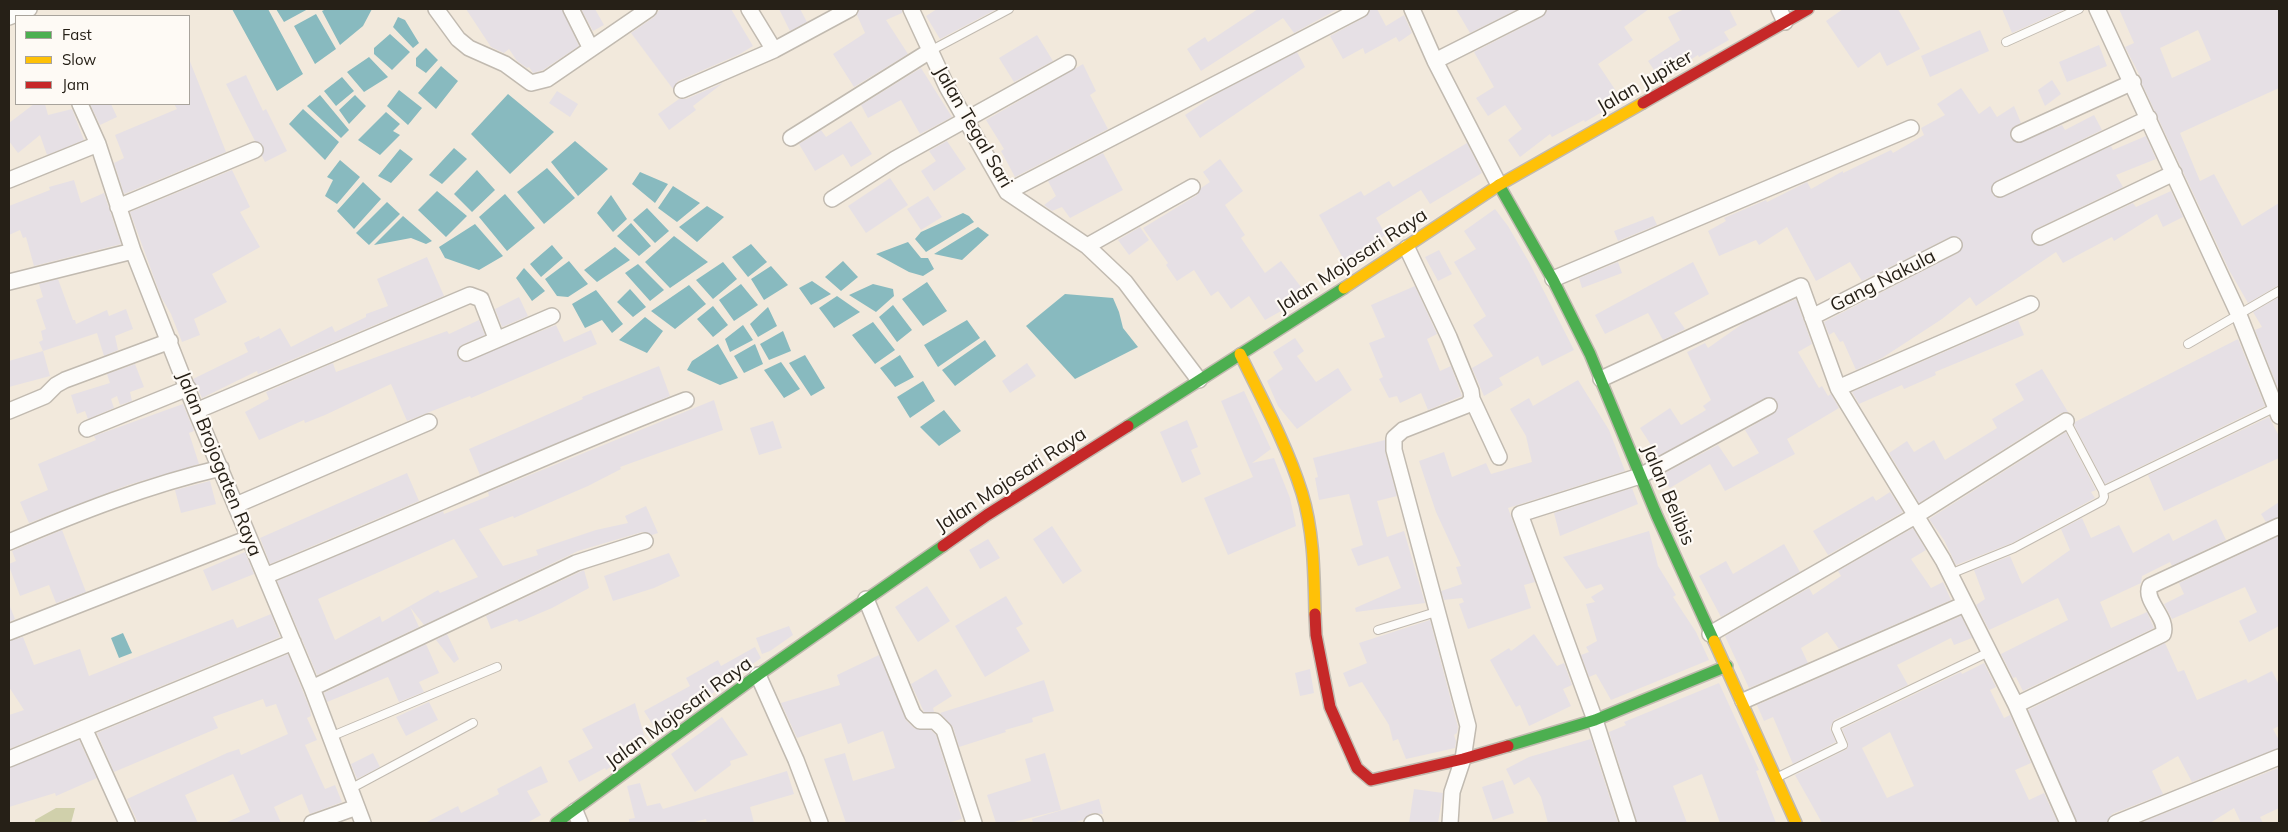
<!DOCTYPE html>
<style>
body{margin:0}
#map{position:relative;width:2288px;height:832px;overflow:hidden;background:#f2e9dc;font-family:Mulish,sans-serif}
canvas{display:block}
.frame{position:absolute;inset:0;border:10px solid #262017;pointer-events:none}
.legend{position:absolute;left:15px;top:15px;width:175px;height:90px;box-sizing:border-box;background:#fefaf5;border:1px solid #a8a39c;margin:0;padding:6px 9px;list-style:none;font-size:15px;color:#262017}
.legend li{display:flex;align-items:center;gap:10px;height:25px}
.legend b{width:25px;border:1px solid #a8a39c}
</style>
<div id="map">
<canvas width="2288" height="832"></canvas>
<div class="frame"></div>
<ul class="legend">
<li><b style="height:6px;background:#4caf50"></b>Fast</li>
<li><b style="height:6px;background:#ffc107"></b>Slow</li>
<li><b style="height:6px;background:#c62828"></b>Jam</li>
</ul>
</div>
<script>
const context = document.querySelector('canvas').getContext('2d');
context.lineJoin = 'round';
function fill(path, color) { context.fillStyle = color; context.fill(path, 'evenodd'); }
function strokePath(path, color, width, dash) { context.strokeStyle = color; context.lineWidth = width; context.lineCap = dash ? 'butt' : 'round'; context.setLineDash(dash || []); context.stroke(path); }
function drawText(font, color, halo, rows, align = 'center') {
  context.font = font + ' Mulish,sans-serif'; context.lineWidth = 4.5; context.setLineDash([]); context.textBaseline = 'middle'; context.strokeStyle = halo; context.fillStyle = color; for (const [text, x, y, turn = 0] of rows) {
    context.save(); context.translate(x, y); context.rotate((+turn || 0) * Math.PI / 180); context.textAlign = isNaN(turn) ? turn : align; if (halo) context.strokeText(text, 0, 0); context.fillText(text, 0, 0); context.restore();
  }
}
fill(new Path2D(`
 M56 808H75L71 823H35V820Z`), '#d0d0ab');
fill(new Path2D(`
 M232 9H268L303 74 277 91Z
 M276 9H308L284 22Z
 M326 9H372L363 26 340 45 322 11Z
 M316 14 336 49 315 64 294 26Z
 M398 17 405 20 419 43 413 48 393 27Z
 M390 34 410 52 392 70 374 54V48Z
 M426 48 438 60 426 73 416 66V58Z
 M369 57 388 77 364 92 347 72Z
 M441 66 458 81 436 109 418 93Z
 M342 77 354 91 336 106 324 91Z
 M399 90 422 108 408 125 387 106Z
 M508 94 554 132 510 174 471 134Z
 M320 95 349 130 341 138 307 106Z
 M355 95 366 106 349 124 339 110Z
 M303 109 339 142 325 160 289 124Z
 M386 112 400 124 393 131 400 135 380 155 358 140Z
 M575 141 608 169 578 196 551 162Z
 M454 148 467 159 442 184 429 175Z
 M400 149 413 159 391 183 378 176Z
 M340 160 360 177 337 204 325 196 333 180 327 177Z
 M547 168 575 198 544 224 517 192Z
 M477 170 495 190 472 212 454 194Z
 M640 172 668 184 655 203 632 184Z
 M363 182 381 199 354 229 337 211Z
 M673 186 700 203 677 222 658 208Z
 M437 191 467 216 446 237 418 210Z
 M505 194 535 228 507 251 479 217Z
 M611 195 627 219 613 232 597 213Z
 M387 202 400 214 369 245 356 233Z
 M707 206 724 217 697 242 679 227Z
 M647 208 669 231 655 243 633 220Z
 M963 213 969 216 974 222 926 252 915 239 921 232Z
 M403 216 432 241 426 244 411 238 374 245Z
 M631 223 651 246 639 256 617 236Z
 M475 224 503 256 479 270 445 258 439 247Z
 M978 227 989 235 962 260 934 254Z
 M674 236 708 262 670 288 645 262Z
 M908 242 921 258H928L934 269 923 276 909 272 876 254Z
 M751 244 767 262 748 277 732 257Z
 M552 245 563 258 541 277 530 264Z
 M615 247 630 260 597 282 584 270Z
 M569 261 588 284 568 297 557 296 545 279Z
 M843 261 858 277 841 291 825 277Z
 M723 262 737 279 713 299 696 280Z
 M638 264 664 290 650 301 625 273Z
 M771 266 788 285 764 300 751 279Z
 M524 268 545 291 532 301 516 278Z
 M812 281 831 294 811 305 799 288Z
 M927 282 947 311 923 326 902 299Z
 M741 284 758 305 734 321 719 300Z
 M873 284 893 289 894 296 876 312 849 295Z
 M689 285 706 304 675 329 651 311Z
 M630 289 646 307 633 317 617 302Z
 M596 290 623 324 612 333 602 320 585 328 572 304Z
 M1065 294 1113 298 1119 312 1123 328 1138 347 1075 379 1026 326Z
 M837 296 860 312 834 328 819 308Z
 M893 305 912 330 897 342 879 317Z
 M713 306 728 325 713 337 697 319Z
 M768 307 777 326 758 337 750 324Z
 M645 317 663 331 647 353 619 340Z
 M967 320 980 338 938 367 924 345Z
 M873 322 895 350 875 364 852 335Z
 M743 325 753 340 730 352 725 339Z
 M783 331 791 351 769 360 760 344Z
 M985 340 996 356 955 386 942 370Z
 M718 344 738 378 720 385 687 370 692 361Z
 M755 344 763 364 744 373 734 356Z
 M805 355 825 388 811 396 789 363Z
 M900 355 914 377 895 387 880 368Z
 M781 362 800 389 784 398 764 370Z
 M923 381 935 401 910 418 897 397Z
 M944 410 961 431 939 446 920 427Z
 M123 633 132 653 119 658 111 638Z`), '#88babf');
fill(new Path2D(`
 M466 9H562L579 46 543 70 533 73 529 67 527 68 517 61 509 49 504 53 491 47Z
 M581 9H595L604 25 593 31Z
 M660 9H731L753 46 740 54 678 81 673 89 631 33 654 17Z
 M779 9H800L807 22 790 31Z
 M859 9H902V13L886 20 908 54 854 87 833 54 865 33 857 15Z
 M937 9H997L940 39 926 16Z
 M1258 9H1338L1294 33 1283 18 1201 71 1187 49 1205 37 1208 42Z
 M1370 9H1377L1386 26 1404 15 1412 33 1399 42 1396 37 1365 54 1363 48 1343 59 1330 36 1365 17Z
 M1456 9H1518L1470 33Z
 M1547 9H1649L1624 27 1633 40 1598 64 1622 100 1585 122 1584 120 1552 137 1550 134 1520 157 1508 140 1522 129 1505 105 1488 116 1476 98 1494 87 1474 52 1542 17Z
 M1684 9H1729L1737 25 1724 32 1729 40 1699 57 1698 55 1660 79 1648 61 1680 40 1668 17Z
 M1843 9H1898L1920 49 1887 66 1880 52 1858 68 1826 21Z
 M2002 9H2066L2012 33Z
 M2119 9H2279V88L2180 133 2200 181 2214 174 2242 226 2279 203V285L2248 303 2229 270 2142 84 2141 78 2125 47 2134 43ZM2198 30 2211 60 2172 78 2160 48Z
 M1980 30 1989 51 1930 77 1921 56Z
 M1037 35 1053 61 1014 82 999 58Z
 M2099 45 2107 66 2067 82 2059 62Z
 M1297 52 1305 67 1200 138 1185 115 1218 93Z
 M189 59 226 152 124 194 114 163 124 158 115 135 177 109 174 104H189Z
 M1083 64 1096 91 1090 95 1108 129 1015 177 1001 151 1004 149 986 120Z
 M921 68 952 117 920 134 901 100 868 118 861 105Z
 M246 75 263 111 266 109 287 151 265 162 262 156 263 146 255 141 226 84Z
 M2052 80 2061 94 2045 106 2038 90Z
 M723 83 693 106 696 110 669 130 658 114 679 99H686Z
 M1961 88 1979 114 1990 106 1997 117 2014 106 2021 123 2012 128 2010 134 2011 138 2018 143 2062 125 2065 130 2094 115 2102 130 1996 181 1991 189 1994 196 1999 198 2111 146 2113 150 2146 136 2156 159 2116 175 2123 187 2036 229 2031 237 2035 245H2044L2133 203 2136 207 2171 191 2183 217 2163 227 2157 214 2114 241 2112 237 2063 263 2056 252 1976 306 1970 297 1942 319 1882 358 1856 370 1843 341 1840 342 1834 332 1829 335 1824 322 1958 253 1963 246 1959 237H1950L1862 281 1850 262 1816 281 1787 227 1759 245 1756 240 1719 256 1708 231 1726 221 1724 218 1766 200 1767 202 1807 182 1811 189 1843 171V173L1891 150 1893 153 1924 135 1921 128 1945 115 1937 104Z
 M557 91 578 104 570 117 549 103Z
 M34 104H45L48 115 72 109 84 140 47 155 40 135 18 153 9 141V123Z
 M90 104H111L117 117 100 125Z
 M851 121 872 154 851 167 843 154 815 171 799 144 821 130 826 137Z
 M947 141 966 169 934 191 921 171 936 161 929 151Z
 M1467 143 1482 173 1430 204 1421 190 1376 218 1386 235 1344 260 1319 215 1361 191 1364 196 1389 181 1393 187Z
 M1103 153 1123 190 1070 218 1062 207 1052 211 1044 205 1056 196 1048 181Z
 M1220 159 1243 191 1225 205 1245 235 1241 238 1265 273 1281 261 1308 296 1265 320 1249 296 1231 309 1218 291 1211 296 1194 270 1177 281 1166 265 1168 263 1143 228 1197 195 1201 188 1210 182 1203 172Z
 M232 170 250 207 240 212 260 247 212 274 227 302 194 319 200 335 182 342 171 314 161 297 130 212Z
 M890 178 908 205 866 233 848 206Z
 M74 180 81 203 104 193 121 244 34 266 26 237 23 238 20 230 9 235V206L50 190 49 187Z
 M928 196 942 217 921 230 907 209Z
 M1495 209 1508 226 1529 262 1574 350 1542 366 1538 356 1499 378 1503 385 1484 396 1472 368 1493 356 1473 325 1486 316 1454 262 1476 249 1464 231Z
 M1653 216 1657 225 1618 241 1614 231Z
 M1140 227 1149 240 1129 255 1118 240Z
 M1439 250 1452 274 1438 281 1425 257Z
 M427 257 444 296 258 374 257 371 202 398 193 379 248 352 244 343 259 336 260 339 280 328 291 347 332 326 335 332 366 317V314L388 306 377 279Z
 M1618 262 1622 273 1582 288 1579 278Z
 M1693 262 1709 294 1674 313 1685 329 1663 340 1648 313 1605 334 1595 315Z
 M58 279 73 320H75L76 324 107 310 109 316 126 309 133 329 115 336 118 350 104 356 97 333 43 351 39 342 43 340 41 331 46 329 36 300 43 297 39 284Z
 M1415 286 1437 334 1427 339 1440 371 1451 366 1462 396 1428 410 1421 393 1400 403 1397 396 1389 398 1379 379 1383 377 1369 343 1385 337 1371 305Z
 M519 297 528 316 502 327 495 309Z
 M2279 297V391L2255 330 2262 327 2253 312Z
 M1796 299 1812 344 1798 352 1819 388 1822 386 1828 396 1831 394 1839 408 1787 439 1795 454 1725 491 1710 464 1670 488 1661 475 1718 445 1733 467 1759 453 1745 430 1773 414 1778 407 1774 398H1765L1658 456 1640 428 1670 408 1681 425 1706 410 1703 406 1711 400 1687 352 1705 343 1708 348 1745 322Z
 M479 320 485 335 462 345 457 351 458 357 464 362 556 325 564 342 591 330 597 344 471 398 470 396 407 421 391 384 325 415 305 423 304 420 259 440 245 412 269 399 266 392 333 363 336 372 447 331 449 334Z
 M2018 320 2024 335 1935 372 1936 375 1904 389 1902 385 1859 404 1852 392Z
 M1295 338 1304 351 1297 356 1316 382 1338 368 1352 390 1297 429 1278 406 1267 381 1283 369 1273 352Z
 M2238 339 2265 406 2105 484 2074 425 2075 422Z
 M43 351 50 376 9 387V361Z
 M1027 363 1036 376 1010 393 1002 381Z
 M135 364 144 387 130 392 132 401 120 405 117 396 111 399 114 408 88 419 85 411 77 414 71 395 110 383 107 374Z
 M659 366 670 396 480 475 469 449 583 399 582 397Z
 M2042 369 2068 412 2061 413 1919 503 1889 453 1907 441 1914 452 1934 440 1945 460 1997 428 1992 419 2024 400 2015 384Z
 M1578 380 1609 430 1625 471 1508 508 1535 582 1524 585 1531 608 1468 629 1459 604 1464 602 1462 598 1444 600 1441 591 1462 584 1456 567 1461 566 1436 512 1419 461 1444 452 1452 477 1486 463 1491 474 1532 462 1526 436 1510 409 1529 398 1533 406Z
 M1244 391 1271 449 1252 463 1274 458 1290 498 1296 526 1228 555 1204 498 1253 477 1221 401Z
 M714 400 723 430 620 467 621 469 588 486 514 518 513 516 479 529 503 566 538 555 536 550 596 530 628 523 625 516 646 506 658 533 652 535 642 532 578 551 424 625 410 607 419 627 317 675 277 581 443 511 444 514 489 496 488 492ZM454 539 478 577 440 593 438 590 382 622 380 616 335 640 318 599Z
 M183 404 194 431 189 433 199 464 128 485 29 523 20 502 48 490 38 464 96 440 94 436Z
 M2269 417 2279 436V458L2164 511 2148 475Z
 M1187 420 1198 447 1191 450 1201 474 1182 483 1160 432Z
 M773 421 782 448 759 455 750 428Z
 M2066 432 2096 490 2091 492 2095 498 2012 543 1956 565 1944 540 1929 519Z
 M1385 440V452L1397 496 1377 501 1387 537 1404 531 1425 603 1356 612 1355 608 1401 588 1388 556 1358 566 1351 549 1363 545 1349 494 1319 500 1315 478 1318 477 1313 458Z
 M407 473 419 501 270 564 260 538Z
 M210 481 216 504 181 513 175 490Z
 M1632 488 1638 504 1560 536 1554 513Z
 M1890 492 1903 512 1828 555 1813 531 1873 496 1876 501Z
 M2279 502V517L2266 522 2261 514Z
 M2082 518 2091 538 2119 525 2133 553 2169 533 2173 541 2216 519 2226 540 2172 566 2170 562 2142 576 2141 583 2100 602 2111 628 2147 612 2154 628 2023 691 2016 677 2013 678 2001 654 2068 620 2058 598 1989 630 1976 605 1985 599 1974 570 2010 556 2022 584 2070 550 2061 529Z
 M1052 526 1082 571 1063 584 1033 539Z
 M1913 528 1926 550 1911 559 1931 588 1943 582 1951 600 1839 649 1827 632 1801 648 1808 663 1749 688 1725 636 1809 588 1813 595 1841 576 1838 571Z
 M62 530 86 592 56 603 49 585 20 596 9 566V564L16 561 12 551Z
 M1649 531 1658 566 1676 595 1673 597 1696 632 1709 660 1611 700 1596 674 1589 677 1581 655 1589 652 1586 647 1597 641 1586 604 1595 602 1591 597 1604 589 1601 584 1586 589 1563 557Z
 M2279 536V626L2249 642 2239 621 2257 612 2245 587 2172 619 2164 604 2184 594 2179 583Z
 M988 539 1000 558 980 569 969 550Z
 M1784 544 1800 572 1721 617 1699 576 1726 561 1733 574Z
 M245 552 254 574 212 591 203 570Z
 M669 553 680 576 654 588 613 601 604 576Z
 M584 570 589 588 552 608 519 622 517 619 491 629 486 616Z
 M927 586 950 621 918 642 895 607Z
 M1006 596 1023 624 1016 628 1030 651 985 677 955 626Z
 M9 604 15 619 9 622Z
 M271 614 280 637 9 749V715L24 710 9 687V641L23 637 34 665 80 649 89 676 233 619 237 628Z
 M1961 616 1972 638 1954 645 1951 638 1897 665 1908 685 1834 720 1830 728 1836 742 1793 764 1773 717 1764 721 1757 705Z
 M1430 620 1458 727 1457 733 1454 735 1456 741 1455 748 1406 759 1398 739 1393 741 1389 725 1362 682 1349 687 1343 673 1367 663 1359 643Z
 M789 626 793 635 770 651 762 654 756 638Z
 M447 634 459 659 454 663 436 640Z
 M1534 634 1557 666 1564 663 1572 685 1563 689 1571 706 1529 726 1520 705 1516 707 1490 660 1509 648 1511 651Z
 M2165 643 2178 672 2184 670 2197 700 2246 679 2248 683 2272 671 2279 685V726L2273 729 2279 740V748L2192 782 2178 756 2152 771 2163 794 2112 814 2107 823H2077L2028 710Z
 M426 644 439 673 419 682 424 692 399 702 388 677 327 702 324 693Z
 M755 647 761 658 658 733 644 711 690 686 686 678 718 660 721 666Z
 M288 654 310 709 311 716 307 718 317 740 305 745 325 789 335 785 342 802 310 814 302 794 274 807 281 823H225L250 812 233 774 185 795 198 823H138L127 799 227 753 239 749 241 755 288 734 276 704 266 707 263 699 213 717 218 728 114 772 97 733Z
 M879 655 906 720 914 728 931 730 936 735 962 819 947 823H846L824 759 845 753 853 781 895 768 883 731 848 744 841 723 797 738 781 703 840 685 837 675Z
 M1984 663 1996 687 1990 690 2004 718 2010 715 2031 763 2015 770 2029 800 2044 793 2058 823H1822L1795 775 1847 749 1848 743 1842 729 1961 672 1962 674ZM1890 732 1914 786 1887 798 1862 748Z
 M936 669 952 696 933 708 934 712H924L911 684Z
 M1310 669 1314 693 1300 696 1295 673Z
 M1044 680 1054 711 1032 718 1033 722 1005 730 1006 732 959 747 953 727 940 713Z
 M1719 683 1759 770 1756 771 1776 823H1720L1702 774 1673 786 1687 823H1637L1609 732 1626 725 1624 722Z
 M429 702 438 720 406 736 396 717Z
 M635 703 646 742 612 766 606 770 605 768 579 782 568 761 593 748 582 729Z
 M722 717 748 755 730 761 731 765 695 792 671 754Z
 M1591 739 1618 823H1548L1541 797 1529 777 1514 785 1506 769 1529 757Z
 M79 740 97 778 56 796 55 793 9 807V768Z
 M373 753 380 767 357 779 351 764Z
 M1045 753 1061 810 1010 823H996L987 795 1031 781 1025 759Z
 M541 766 548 782 527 791 541 815 527 823H425L458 806 461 813 499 794 497 789Z
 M2278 768 2279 808 2260 817 2263 823H2241L2234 808 2210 823H2140Z
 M787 771 794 794 750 807 754 823H707L706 819 691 823H629V819L635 818 627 786 640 783 647 806 660 803 663 809Z
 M1503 780 1514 813 1493 820 1482 787Z
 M1414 789 1443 793 1438 823H1409Z
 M1099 799 1103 814 1092 813 1083 820 1072 823H1033L1032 819Z`), '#e6e0e5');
const lane = new Path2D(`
 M2006 42 2079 9
 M930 51 1009 9
 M2188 344 2279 291
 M2103 491 2276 407
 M1950 574 2014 548 2102 501 2104 497 2103 491 2066 421
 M1378 630 1436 612
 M330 737 497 667
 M1778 777 1843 745 1836 729 1837 725 1989 652
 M350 789 473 723`);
const street = new Path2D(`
 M436 9 458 39 469 48 505 64 531 83 547 79 649 9
 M571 9 591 49
 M749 9 774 50
 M911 9 947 87 1007 192 1087 246 1125 282 1199 380
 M1412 9 1435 61 1499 185
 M1779 9 1785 22
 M2097 9 2239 315 2279 416
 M9 17 29 9
 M1435 61 1538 9
 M682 90 774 50 850 9
 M80 104 98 144 133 251 196 411 312 688 363 823
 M2019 134 2133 82
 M791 138 930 51
 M9 180 98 144
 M2000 189 2149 118
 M1007 192 1361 9
 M832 199 895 159 1068 63
 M118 207 255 150
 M2040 237 2174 173
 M1087 246 1192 187
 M1407 248 1449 337 1471 391 1472 399 1467 405 1403 430 1394 438V450L1468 726 1463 759 1452 792 1450 823
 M1553 279 1911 128
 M9 282 133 251
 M1812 317 1954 245
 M466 353 552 316
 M1601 379 1801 286 1838 388 2031 304
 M1838 388 1943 560 2016 705 2068 823
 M1472 399 1499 457
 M9 411 45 396 56 385 65 380 170 341
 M196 411 470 295 481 299 496 338
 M87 429 188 388
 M236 505 429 422
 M9 542C77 513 148 485 221 468
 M265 576C406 519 544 455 686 400
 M866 599 913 714 920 721H935L944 730 974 823
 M9 632 249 538
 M1710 634 1917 515 2066 421
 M758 675 796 760 820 823
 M312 688 576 563 645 541
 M1743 701 1965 604
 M2016 705 2163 634C2169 618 2143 601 2150 586L2279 526
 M84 728 127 823
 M9 759 293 642
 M575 811 580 823
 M312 823 357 807
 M1092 823 1095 822
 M1628 823 1595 720 1520 514 1640 476 1769 406
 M2116 823 2279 757`);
const fast = new Path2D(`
 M1499 185 1553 280 1590 354 1657 516 1714 641
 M1128 426 1344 288
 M1508 746 1595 720 1727 666
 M556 823 758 675 943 546`);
const slow = new Path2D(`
 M1344 288 1499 185 1643 103
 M1240 354C1262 399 1287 445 1302 493 1314 532 1314 574 1315 614
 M1714 641 1796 823`);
const jam = new Path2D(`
 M1643 103 1808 9
 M943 546 987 515 1128 426
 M1315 614 1316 635 1330 707 1357 768 1371 780 1463 759 1508 746`);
strokePath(lane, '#c1bab0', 10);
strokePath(street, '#c1bab0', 18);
strokePath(fast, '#c1bab0', 14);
strokePath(slow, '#c1bab0', 14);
strokePath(jam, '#c1bab0', 14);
strokePath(lane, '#fdfcfa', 8);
strokePath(street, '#fdfcfa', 15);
strokePath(fast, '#4caf50', 11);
strokePath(slow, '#ffc107', 11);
strokePath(jam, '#c62828', 11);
drawText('19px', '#262017', '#fefaf5', [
 ["Jalan Jupiter",1645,82,-30],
 ["Jalan Tegal Sari",973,127,60],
 ["Jalan Mojosari Raya",1352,261,-33],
 ["Gang Nakula",1883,281,-27],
 ["Jalan Brojogaten Raya",219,464,68],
 ["Jalan Mojosari Raya",1011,480,-33],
 ["Jalan Belibis",1668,495,67],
 ["Jalan Mojosari Raya",679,713,-36]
]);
</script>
